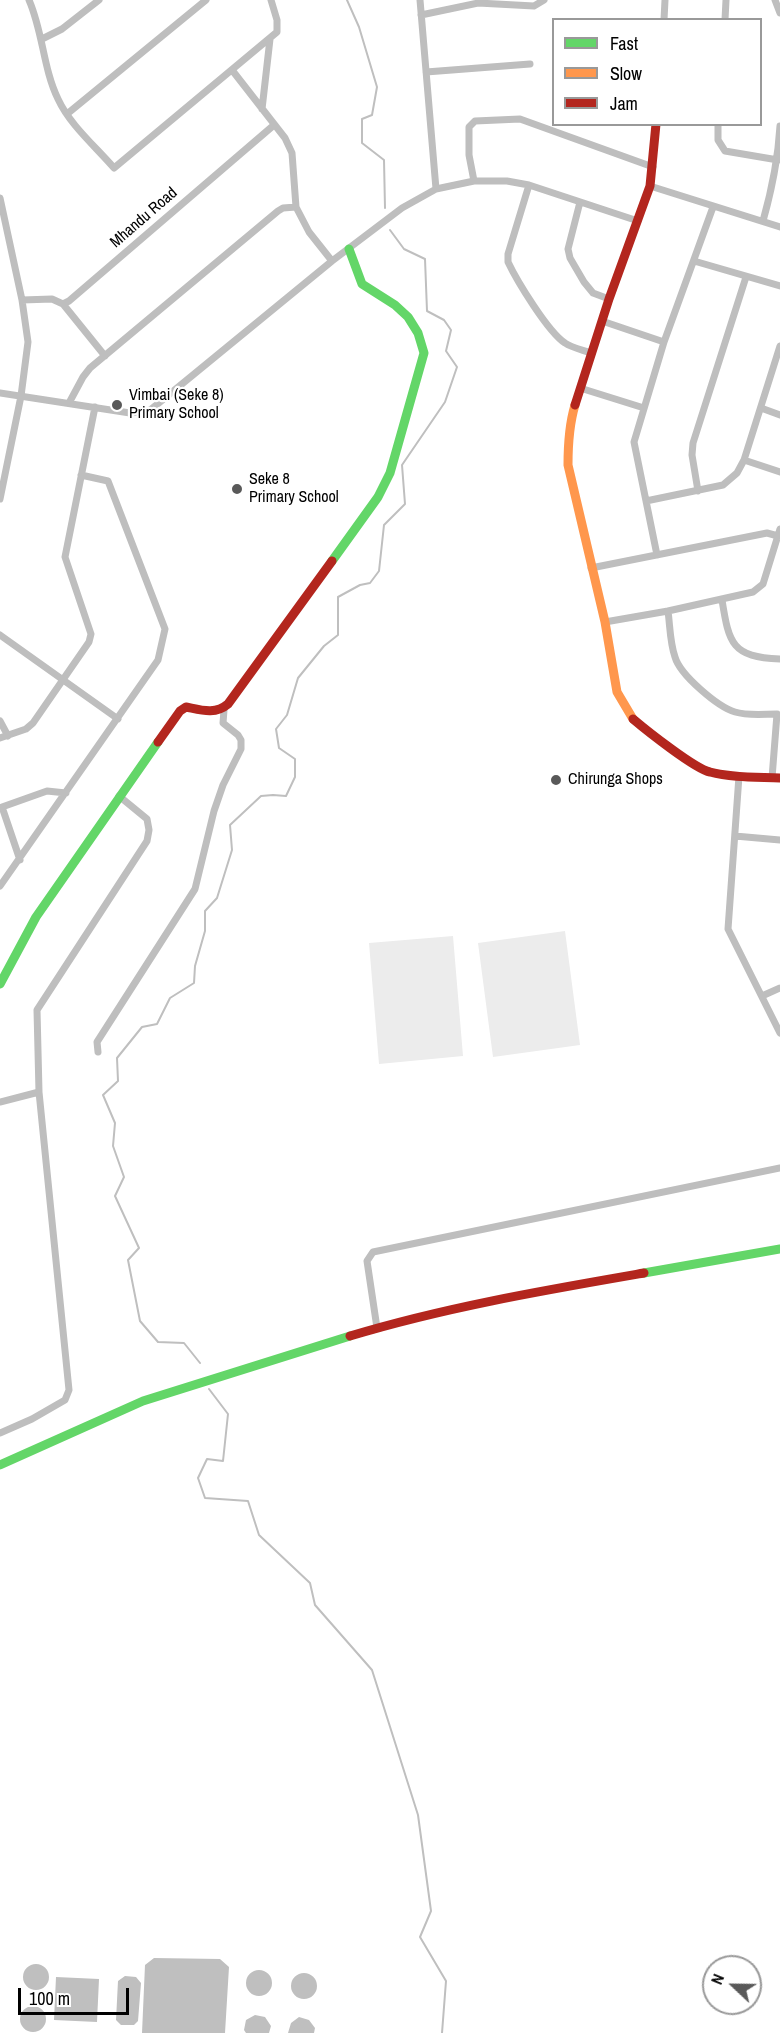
<!DOCTYPE html>
<style>
body{margin:0}
#map{position:relative;width:780px;height:2033px;overflow:hidden;background:#fff;font-family:"Archivo Narrow",sans-serif}
canvas{display:block}
.legend{position:absolute;left:552px;top:18px;width:210px;height:108px;box-sizing:border-box;background:#fff;border:2px solid #999;margin:0;padding:8px 10px;list-style:none;font-size:18px;color:#000}
.legend li{display:flex;align-items:center;gap:12px;height:30px}
.legend b{width:30px;border:2px solid #999}
.north{position:absolute;left:702px;top:1955px;width:60px;height:60px;box-sizing:border-box;background:#fff;border:2px solid #999;border-radius:50%;rotate:292deg;font-size:16px;font-weight:700;line-height:24px;text-align:center;color:#000}
.north::after{content:'';display:block;margin:auto;width:21px;height:27px;background:#595959;clip-path:polygon(50% 0,100% 100%,50% 72%,0 100%)}
.scale{position:absolute;left:18px;top:1988px;width:111px;height:27px;box-sizing:border-box;border:3px solid #000;border-top:0;padding-left:8px;font-size:18px;line-height:21px;white-space:nowrap;color:#000;-webkit-text-stroke:4px #fff;paint-order:stroke}
</style>
<div id="map">
<canvas width="780" height="2033"></canvas>
<ul class="legend">
<li><b style="height:8px;background:#63d668"></b>Fast</li>
<li><b style="height:8px;background:#ff974d"></b>Slow</li>
<li><b style="height:8px;background:#b3261e"></b>Jam</li>
</ul>
<div class="north">N</div>
<div class="scale">100 m</div>
</div>
<script>
const context = document.querySelector('canvas').getContext('2d');
context.lineJoin = 'round';
function fill(path, color) { context.fillStyle = color; context.fill(path, 'evenodd'); }
function strokePath(path, color, width, dash) { context.strokeStyle = color; context.lineWidth = width; context.lineCap = dash ? 'butt' : 'round'; context.setLineDash(dash || []); context.stroke(path); }
function drawText(font, color, halo, rows, align = 'center') {
  context.font = font + ' "Archivo Narrow",sans-serif'; context.lineWidth = 4.5; context.setLineDash([]); context.textBaseline = 'middle'; context.strokeStyle = halo; context.fillStyle = color; for (const [text, x, y, turn = 0] of rows) {
    context.save(); context.translate(x, y); context.rotate((+turn || 0) * Math.PI / 180); context.textAlign = isNaN(turn) ? turn : align; if (halo) context.strokeText(text, 0, 0); context.fillText(text, 0, 0); context.restore();
  }
}
fill(new Path2D(`
 M565 931 580 1045 493 1057 478 943Z
 M453 936 463 1056 379 1064 369 943Z`), '#ececec');
fill(new Path2D(`
 M154 1958 220 1959 229 1967 225 2033H142L145 1965Z
 M23 1977a13 13 0 1 1 26 0a13 13 0 1 1-26 0Z
 M246 1983a13 13 0 1 1 26 0a13 13 0 1 1-26 0Z
 M291 1986a13 13 0 1 1 26 0a13 13 0 1 1-26 0Z
 M125 1976 136 1977 141 1983 138 2021 134 2025H121L116 2020 118 1981Z
 M56 1977 99 1979 97 2022 54 2020Z
 M20 2019a13 13 0 1 1 26 0a13 13 0 1 1-26 0Z
 M255 2015 265 2017 271 2026 269 2033H246L244 2030 246 2020Z
 M299 2017 309 2020 315 2028 314 2033H288L291 2023Z`), '#bfbfbf');
strokePath(new Path2D(`
 M347 0 359 27 377 87 372 115 362 119V143L384 160 385 208
 M200 1363 184 1343 158 1342 140 1321 128 1260 139 1248 115 1196 124 1177 113 1146 115 1123 103 1095 118 1081 117 1058 142 1027 157 1024 170 998 194 983 195 966 205 931V911L217 898 232 850 230 825 261 796 273 795 286 796 295 777V759L279 748 276 729 287 715 298 678 324 646 338 635V597L360 585 370 583 379 571 384 525 405 504 402 465 445 402 457 367 446 351 451 330 444 320 427 311 425 259 404 249 390 230
 M209 1389 228 1414 223 1461 207 1459 198 1478 205 1498 248 1501 259 1535 310 1583 315 1605 372 1670 418 1815 431 1911 420 1937 446 1981 442 2033`), '#bfbfbf', 2);
strokePath(new Path2D(`
 M29 0C43 32 43 68 58 99 70 125 95 146 114 168L277 32V20L271 0
 M420 0 436 189
 M775 0 780 13
 M421 15 478 3 534 6 544 0
 M664 20 665 0
 M725 20 726 0
 M42 39 62 29 99 0
 M232 70 285 138 292 153 296 207 309 232 332 261
 M426 72 530 64
 M262 109 270 39
 M67 114 206 0
 M718 124V140L725 151 778 160
 M474 181 469 155V127L475 121 520 119 653 167
 M529 185 508 254V262C517 281 548 332 565 343 572 348 583 350 591 353
 M650 186 780 227
 M0 198 22 300 28 342 21 396 0 499
 M580 202 568 249 570 258 584 282 593 293 609 299
 M763 221C772 189 778 160 780 126
 M694 261 780 286
 M22 300 52 299 63 304 69 301 274 125
 M63 304 105 356
 M602 321 664 342
 M580 388 644 408
 M0 393 130 413 149 411 332 261 402 208 436 189 474 181H507L529 185 638 221
 M69 403 83 377 90 368 278 211 283 208 296 207
 M761 408 780 415
 M744 460 780 472
 M698 491 692 455 693 443 746 277
 M646 501 723 485 737 473 744 460 780 346
 M657 555 634 442 664 342 713 207
 M591 568 767 533 778 536
 M722 600C729 644 732 657 780 659
 M668 611 753 592 763 584 780 529
 M605 622 668 611C670 626 670 643 675 657 680 675 718 707 735 712 748 716 764 714 777 714L772 778
 M0 635 118 719
 M0 721 8 736
 M0 738 26 729 33 723 89 642 91 634 65 557 95 407
 M739 776 728 929 780 1033
 M735 836 780 840
 M20 860 2 807 47 791 66 793
 M0 886 158 660 165 629 108 481 81 475
 M762 996 780 988
 M98 1052 97 1042 195 889 214 811 223 785 241 749V740L238 735 223 723 224 710
 M0 1102 39 1092
 M377 1328 367 1261 373 1252 780 1168
 M0 1433 32 1419 65 1400 69 1390 39 1092 37 1010 147 841 149 830 147 819 119 796`), '#bebebe', 7);
strokePath(new Path2D(`
 M332 561 378 497 390 473 424 353 418 333 408 317 395 305 362 284 349 249
 M0 984 36 917 158 742
 M644 1273 780 1249
 M0 1465 143 1401 350 1336`), '#63d668', 9);
strokePath(new Path2D(`
 M575 405C569 425 568 444 568 465L605 622 617 692 633 719`), '#ff974d', 9);
strokePath(new Path2D(`
 M575 405 609 299 650 186 656 124
 M633 719C646 730 695 769 710 772 732 778 757 777 780 778
 M158 742 180 711 186 707C201 710 215 715 228 704L332 561
 M350 1336C446 1307 546 1290 644 1273`), '#b3261e', 9);
for (const [x, y, r, color] of [
 [117,405,6,"#595959"],
 [237,489,6,"#595959"],
 [556,780,6,"#595959"]
]) { const dot = new Path2D(); dot.arc(x, y, r, 0, 2 * Math.PI); context.fillStyle = color; context.fill(dot); strokePath(dot, '#fff', 2); }
drawText('16px', '#000', '#fff', [
 ["Mhandu Road",144,218,-41]
]);
drawText('16px', '#000', '#fff', [
 ["Vimbai (Seke 8)",129,396],
 ["Primary School",129,414],
 ["Seke 8",249,480],
 ["Primary School",249,498],
 ["Chirunga Shops",568,780]
], 'left');
</script>
